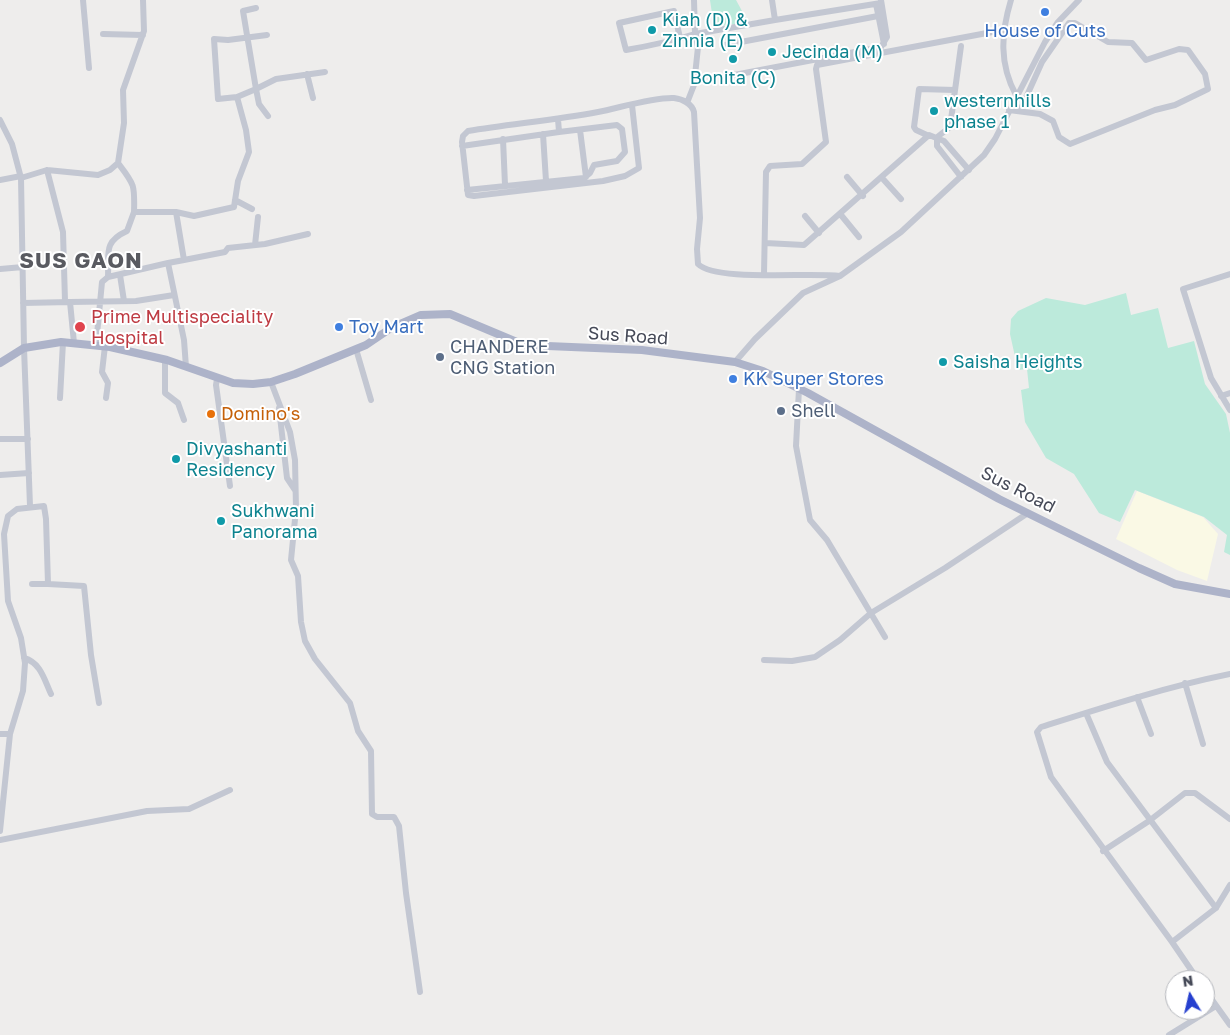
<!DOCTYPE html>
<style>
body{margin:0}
#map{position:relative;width:1230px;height:1035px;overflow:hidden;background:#eeedec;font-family:"Golos Text",sans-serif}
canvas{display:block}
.north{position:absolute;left:1165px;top:970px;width:50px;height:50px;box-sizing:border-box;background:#fff;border:1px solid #b5b7bc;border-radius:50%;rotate:351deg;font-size:14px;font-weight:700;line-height:20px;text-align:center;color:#464a58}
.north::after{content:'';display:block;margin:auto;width:18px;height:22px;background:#2640cf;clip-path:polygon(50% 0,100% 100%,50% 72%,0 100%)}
</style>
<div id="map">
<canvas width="1230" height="1035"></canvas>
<div class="north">N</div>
</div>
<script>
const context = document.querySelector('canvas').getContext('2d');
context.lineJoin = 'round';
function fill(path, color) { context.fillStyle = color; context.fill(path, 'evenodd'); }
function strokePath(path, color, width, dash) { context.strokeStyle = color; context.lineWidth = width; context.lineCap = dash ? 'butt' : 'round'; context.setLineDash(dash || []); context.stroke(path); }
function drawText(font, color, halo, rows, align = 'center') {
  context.font = font + ' "Golos Text",sans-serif'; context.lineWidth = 4; context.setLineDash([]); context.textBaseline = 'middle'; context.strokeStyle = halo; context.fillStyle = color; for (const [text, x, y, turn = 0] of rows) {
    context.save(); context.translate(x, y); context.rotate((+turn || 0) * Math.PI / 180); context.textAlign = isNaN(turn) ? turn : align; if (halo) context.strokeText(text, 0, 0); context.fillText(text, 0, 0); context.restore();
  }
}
fill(new Path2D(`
 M1137 491 1203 517 1218 534 1207 581 1177 570 1116 539Z`), '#faf9e5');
fill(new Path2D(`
 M710 0H736L748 22 714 27Z
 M1126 293 1131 315 1158 308 1168 348 1194 341 1205 384 1226 414 1230 433V555L1224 552 1227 535 1204 517 1135 490 1120 522 1099 513 1074 474 1046 458 1025 422 1021 390 1029 388 1027 369 1018 370 1010 334 1011 319 1018 311 1046 298 1085 305Z`), '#bceadb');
strokePath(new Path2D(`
 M83 0 89 68
 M772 0 775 20 881 3
 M1011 0C1001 33 999 64 1016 95
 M876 4 884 44
 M256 8 243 11 256 89 276 79 325 72
 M103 34 143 35
 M267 35 228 40 214 39 218 99 237 97 256 89 259 104 268 116
 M680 38 674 11 619 23 626 50C649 46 672 41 695 34L775 20
 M725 45 878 16
 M307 74 313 98
 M729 76 881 47 887 37 881 0
 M687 103 694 85 698 47 695 34 694 0
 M632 105 639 168 625 176 603 181 474 196 468 195 462 142 463 136 468 131C511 124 555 120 598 112 619 108 653 97 674 98 683 99 692 104 694 112L700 218 697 249 698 264C716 282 810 272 840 276
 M1009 110 1040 114 1053 121 1059 137 1070 144 1155 110 1175 105 1208 89 1205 74 1188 50 1179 49 1146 60 1132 43 1108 42 1075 23H1069L1042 62 1020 111
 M0 120 12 144 21 178 24 348 30 506
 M580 130 586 177
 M543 134 546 181
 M929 136 916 130 914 127 919 89 955 90
 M936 138 950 127 961 46
 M937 138V146L961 177
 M503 139 505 185
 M462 146 559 132 558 119
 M118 163C134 184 135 184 134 212H176L184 260 168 263 184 340 186 367
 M47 170 63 232 65 301
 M847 177 863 196
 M21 178 47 170 98 175 110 170 118 163 124 123 123 90 144 31 143 0
 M883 179 901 199
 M0 180 21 176
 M467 190 584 178 590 173 594 165 617 161 625 152 622 129 617 125 559 132
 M235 200 252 209
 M176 212 194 216 234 207 238 181 249 152 246 130 237 97
 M841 215 859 237
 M805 216 819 233
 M765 243 804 245 929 135 944 141 969 170
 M255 245 258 217
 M184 260 225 252 228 248 265 244 308 234
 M0 269 23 267
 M764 274 766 172 770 166 802 164 826 142 816 69 817 65 1003 30
 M1230 274 1183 289 1211 378 1230 410
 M120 275 124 301
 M108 277C109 253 103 242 127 231L134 212
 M70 302 136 301 174 295
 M23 303 70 302 74 343
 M96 345 102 282 108 277 168 263
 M105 346 102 372 108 383 106 398
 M356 349 371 400
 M165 359V393L178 403 184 420
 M735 362 755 339 803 293 840 276 901 232 984 155 995 139 1045 42 1058 22 1079 0
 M217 379 216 385 230 486
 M271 382 290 432 295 460 296 509 291 560 298 576 301 622 305 641 315 659 350 703 358 731 371 751 372 814 377 817H394L399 826 406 893 420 992
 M799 389 796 446 810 520 827 540 885 637
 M1221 396 1230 393
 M60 398 63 342
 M279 408 287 478 295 490
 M0 439H28
 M0 475 29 473
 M48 584 84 586 91 655 99 703
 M24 658C41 663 44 679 51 694
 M764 660 792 661 815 657 840 640 871 613 945 568 1028 513
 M1230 674C1166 687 1104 707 1041 727L1037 732 1051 777 1172 942 1216 908 1230 885
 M1185 683 1203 744
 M1137 697 1151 734
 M1086 713 1107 762 1216 908
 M0 734H10
 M0 831 10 734 23 691 25 663 21 638 8 601 4 534 8 516 17 509 44 506 46 519 48 584H32
 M0 840 147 811 189 809 230 790
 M1103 851 1149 821 1185 793H1195L1230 819
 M1172 942 1198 980
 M1205 990 1230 1025
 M1169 1035 1216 1006`), '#c3c7d2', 6);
strokePath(new Path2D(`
 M0 363 24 348 61 342 110 347 167 360 233 383 253 384 271 382 295 374 366 345 391 328 421 315 450 314 524 345 642 350 735 362 763 371 808 393 999 499 1139 568 1175 584 1230 594`), '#adb3c9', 8);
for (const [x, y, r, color] of [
 [1045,12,5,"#3f7fe0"],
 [652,30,5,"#0f9aa8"],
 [772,52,5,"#0f9aa8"],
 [733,59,5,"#0f9aa8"],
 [934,111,5,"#0f9aa8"],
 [80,327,6,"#e0444e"],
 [339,327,5,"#3f7fe0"],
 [440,357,5,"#5c6f8a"],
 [943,362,5,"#0f9aa8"],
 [733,379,5,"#3f7fe0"],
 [781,411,5,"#5c6f8a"],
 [211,414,5,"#e8710a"],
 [176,459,5,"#0f9aa8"],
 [221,521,5,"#0f9aa8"]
]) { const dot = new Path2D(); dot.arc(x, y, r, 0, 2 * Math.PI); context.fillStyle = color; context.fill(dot); strokePath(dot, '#fff', 2); }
drawText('18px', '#0d838f', '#fff', [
 ["Kiah (D) &",662,20],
 ["Zinnia (E)",662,41],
 ["Jecinda (M)",782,52],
 ["Bonita (C)",733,78,"center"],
 ["westernhills",944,101],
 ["phase 1",944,122],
 ["Saisha Heights",953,362],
 ["Divyashanti",186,449],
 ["Residency",186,470],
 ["Sukhwani",231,511],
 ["Panorama",231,532]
], 'left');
drawText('18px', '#366cbe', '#fff', [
 ["House of Cuts",1045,31,"center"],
 ["Toy Mart",349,327],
 ["KK Super Stores",743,379]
], 'left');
drawText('18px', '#be3a42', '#fff', [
 ["Prime Multispeciality",91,317],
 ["Hospital",91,338]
], 'left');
drawText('18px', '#464a58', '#fff', [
 ["Sus Road",628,336,4],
 ["Sus Road",1018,490,27]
]);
drawText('18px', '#4e5e75', '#fff', [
 ["CHANDERE",450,347],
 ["CNG Station",450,368],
 ["Shell",791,411]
], 'left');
drawText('18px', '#c56008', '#fff', [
 ["Domino's",221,414]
], 'left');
context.letterSpacing = '1px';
drawText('bold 22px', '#595a60', '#fff', [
 ["SUS GAON",81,261]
]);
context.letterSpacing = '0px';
</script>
